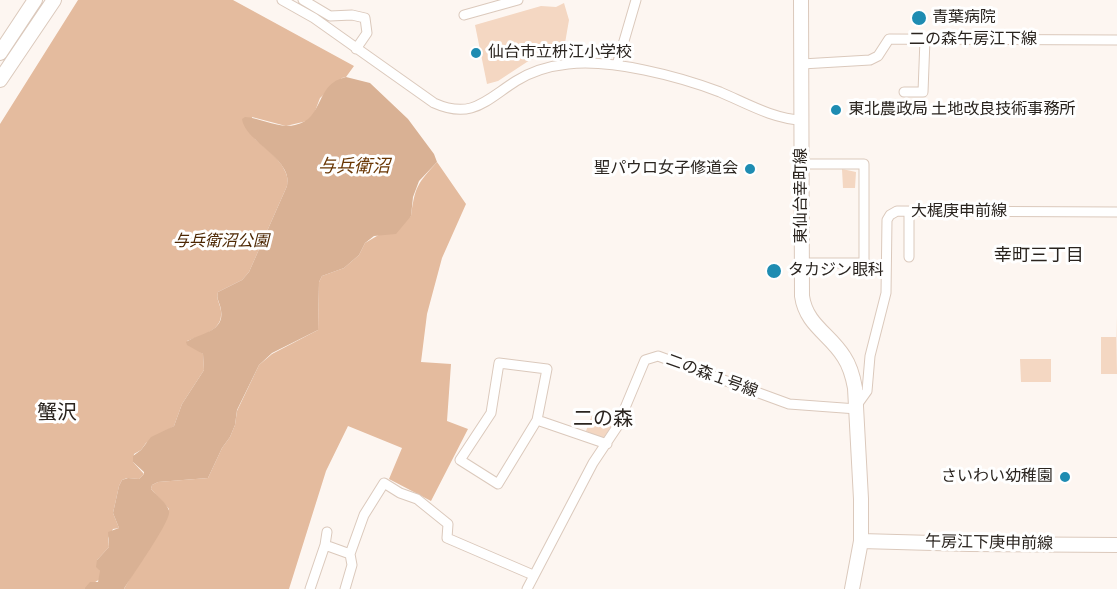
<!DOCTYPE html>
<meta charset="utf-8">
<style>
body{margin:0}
canvas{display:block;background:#fdf6f1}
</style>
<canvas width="1117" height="589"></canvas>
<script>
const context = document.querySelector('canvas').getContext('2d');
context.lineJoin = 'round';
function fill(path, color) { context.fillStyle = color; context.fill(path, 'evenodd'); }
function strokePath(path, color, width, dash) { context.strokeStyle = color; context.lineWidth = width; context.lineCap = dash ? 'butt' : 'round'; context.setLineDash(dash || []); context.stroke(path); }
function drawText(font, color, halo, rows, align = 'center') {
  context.font = font + ' Bitter,"Noto Sans JP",serif'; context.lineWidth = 6; context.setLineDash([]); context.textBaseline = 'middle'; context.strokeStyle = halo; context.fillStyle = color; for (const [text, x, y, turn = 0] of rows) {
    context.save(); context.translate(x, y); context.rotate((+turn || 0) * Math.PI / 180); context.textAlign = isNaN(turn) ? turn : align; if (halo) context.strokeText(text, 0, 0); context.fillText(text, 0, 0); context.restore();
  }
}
fill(new Path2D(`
 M564 3 569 20 564 49 530 60 498 81 487 84 475 25 541 6 556 7Z
 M842 169 856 172 855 188H843Z
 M1116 315 1117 374H1101V337H1116Z
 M1020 359H1051V382H1021Z
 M592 415 614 422 603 439 586 431Z`), '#f4d7c2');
fill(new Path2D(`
 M78 0H233L354 66 346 77 342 78 320 98 314 114 307 121 286 126 252 117 255 139C267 149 292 168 287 186L249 272 242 280 218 292C216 300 220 303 221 311 223 331 202 335 187 341L203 354 204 370 182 404 174 426 146 443 141 450 134 454 133 462 144 474 139 479 127 478 122 480 119 486 113 513 119 528 113 529 108 538 109 547 97 560 100 571V579L84 589H0V124Z
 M437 162 466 204 442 258 427 314 421 362 451 364 447 421 468 429 431 501 389 479 402 448 348 426 326 471 289 589H124L169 509 151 489 152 485 158 482 208 478 222 448 230 437 235 425 237 411 259 365 272 354 318 330 319 282 322 276 344 268 359 255 365 243 411 216C415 187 417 184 437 162Z`), '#e4bb9e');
fill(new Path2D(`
 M346 77 370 83 408 119 434 154 437 162 419 181 413 197 411 216 396 234 374 236 365 243 359 255 344 268 322 276 319 282 318 330 272 353 259 365 237 410 235 425 230 437 222 448 208 478 158 482 152 485 151 489C157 496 167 503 169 511 172 520 131 577 124 589H84L90 582H98L100 571 96 567 97 560 109 547 108 532 119 528 113 513 119 486 122 480 128 478 139 479 144 474V472L133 462V456L141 450 151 437 174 426 182 404 204 370 203 354 187 345 186 342C200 333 225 332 221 310 220 302 216 299 218 292L242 280 249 272 287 186C294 159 245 142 242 119L245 117C261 118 279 129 295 125 325 119 314 84 346 77Z`), '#d9b194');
const street = new Path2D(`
 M282 0 314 18 434 103C472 120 486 100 516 81 532 71 549 66 568 64 612 59 678 76 720 92 746 103 773 119 802 120
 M303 0 330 16 352 15 365 18 367 33 356 49
 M464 15 518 0
 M802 64 870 60 878 56 889 39 1117 40
 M617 65 636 0
 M904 92H923L925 39
 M909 212V257
 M802 263H864V164H802
 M857 405 867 391 870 356 886 293 887 220 890 215 897 211 1117 212
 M537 420 547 369 499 363 491 413 460 460 498 484 537 420 607 444
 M325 545 327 532
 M310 589 325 545 350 554
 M345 589 352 565 350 554 364 515 384 483 400 493 417 499 448 524 447 538 533 575
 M527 589 593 463 617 427 645 360 658 356 789 404 857 409`);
const secondary = new Path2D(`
 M801 0 802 296C806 325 830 334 844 357 850 366 853 377 855 388L861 499V541L852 589
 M0 53 35 0
 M0 80 54 0
 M861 541 969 544 1117 545`);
strokePath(street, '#dbc9bc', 11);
strokePath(secondary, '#dbc9bc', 16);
strokePath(street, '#fff', 9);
strokePath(secondary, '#fff', 14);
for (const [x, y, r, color] of [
 [919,18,8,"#1e8cb2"],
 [476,53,6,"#1e8cb2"],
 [836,110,6,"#1e8cb2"],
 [750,169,6,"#1e8cb2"],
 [774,271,8,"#1e8cb2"],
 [1065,477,6,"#1e8cb2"]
]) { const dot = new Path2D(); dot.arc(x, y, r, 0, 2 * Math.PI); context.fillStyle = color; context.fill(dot); strokePath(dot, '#fff', 2); }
drawText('16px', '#2a241f', '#fff', [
 ["青葉病院",932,18],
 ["仙台市立枡江小学校",488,53],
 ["東北農政局 土地改良技術事務所",848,110],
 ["聖パウロ女子修道会",738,169,"right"],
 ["タカジン眼科",788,271],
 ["さいわい幼稚園",1053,477,"right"]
], 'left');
drawText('16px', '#2a241f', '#fff', [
 ["二の森午房江下線",973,40],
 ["東仙台幸町線",802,196,-90],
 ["大梶庚申前線",959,212],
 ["二の森１号線",712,376,20],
 ["午房江下庚申前線",989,543,1]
]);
drawText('italic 16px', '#4d2703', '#fff', [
 ["与兵衛沼公園",221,242]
]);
drawText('italic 18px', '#693603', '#fff', [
 ["与兵衛沼",354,167]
]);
drawText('18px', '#2a241f', '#fff', [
 ["幸町三丁目",1039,256]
]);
drawText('20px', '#2a241f', '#fff', [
 ["蟹沢",57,413],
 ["二の森",603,419]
]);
</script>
